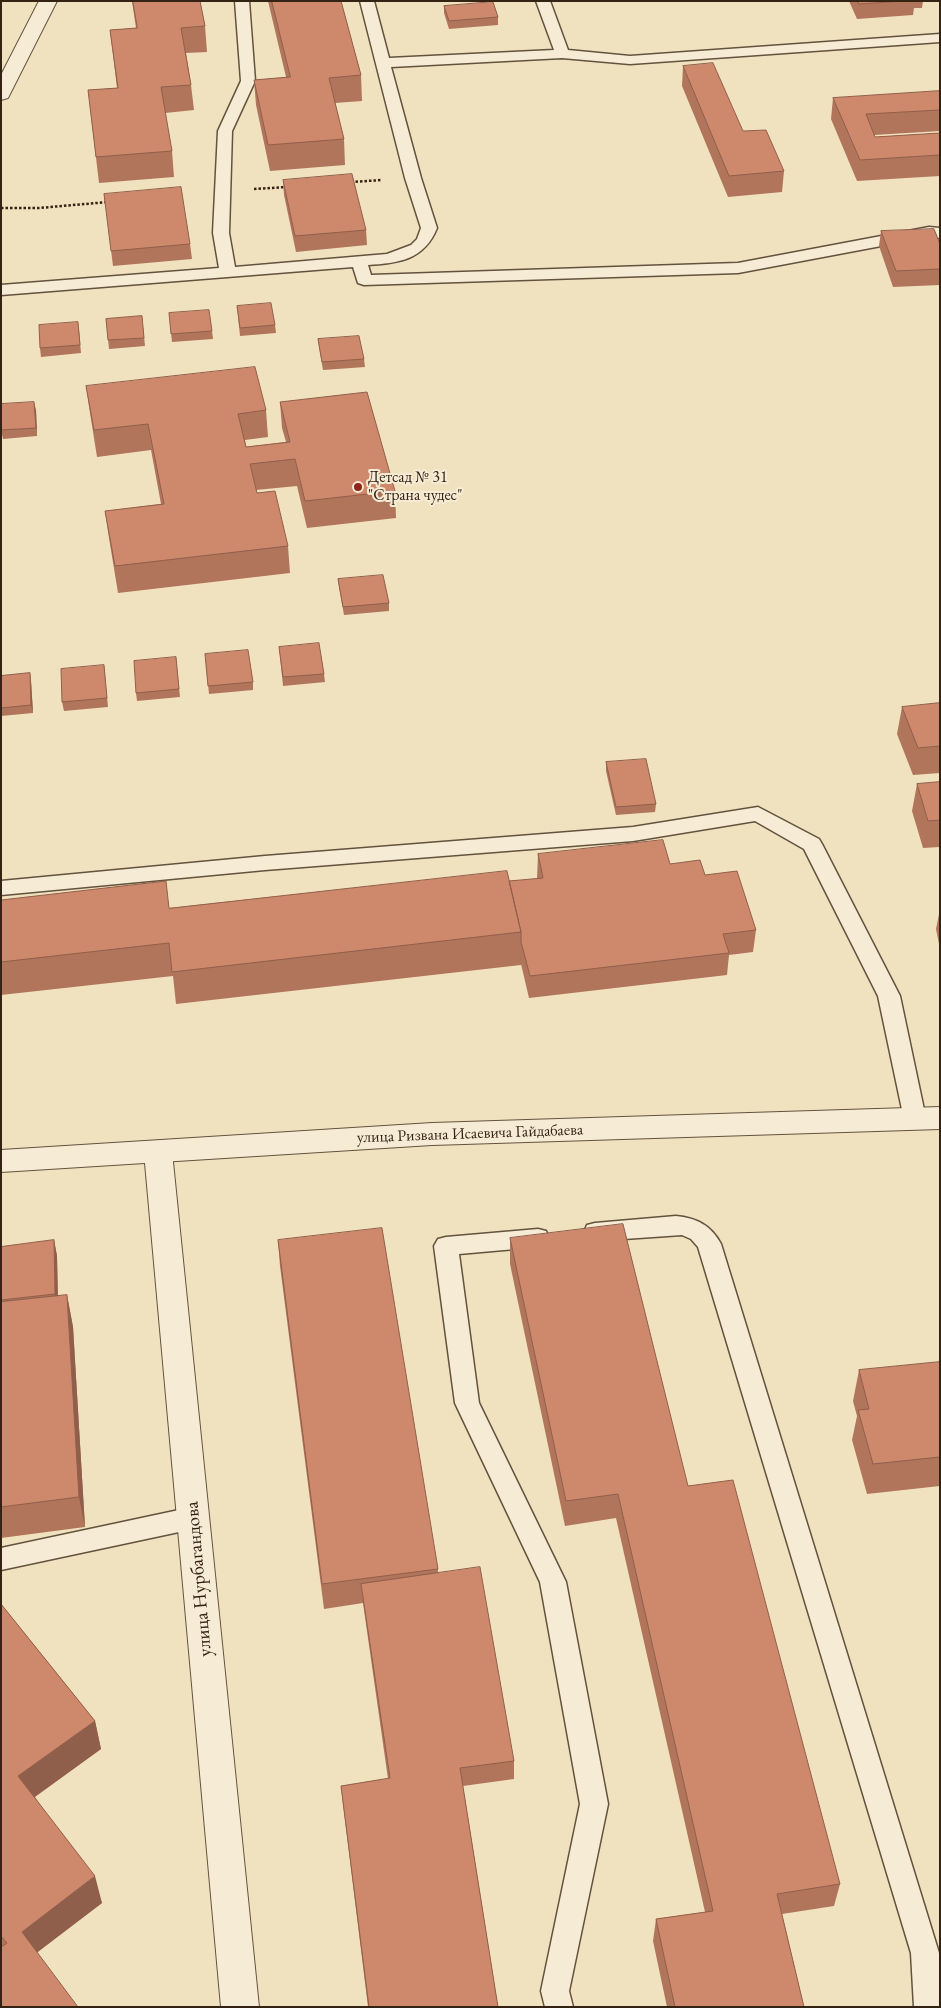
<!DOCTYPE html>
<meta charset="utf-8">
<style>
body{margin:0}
#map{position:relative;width:941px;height:2008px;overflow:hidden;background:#f1e2bf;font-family:"EB Garamond",serif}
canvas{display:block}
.frame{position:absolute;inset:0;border:2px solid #342213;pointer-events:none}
</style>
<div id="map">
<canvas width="941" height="2008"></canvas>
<div class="frame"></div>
</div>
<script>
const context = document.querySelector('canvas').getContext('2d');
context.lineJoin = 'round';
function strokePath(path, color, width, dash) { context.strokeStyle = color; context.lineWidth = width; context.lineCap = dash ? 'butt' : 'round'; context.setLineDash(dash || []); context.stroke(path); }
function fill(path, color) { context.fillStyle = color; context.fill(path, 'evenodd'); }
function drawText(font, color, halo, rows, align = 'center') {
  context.font = font + ' "EB Garamond",serif'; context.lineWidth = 4; context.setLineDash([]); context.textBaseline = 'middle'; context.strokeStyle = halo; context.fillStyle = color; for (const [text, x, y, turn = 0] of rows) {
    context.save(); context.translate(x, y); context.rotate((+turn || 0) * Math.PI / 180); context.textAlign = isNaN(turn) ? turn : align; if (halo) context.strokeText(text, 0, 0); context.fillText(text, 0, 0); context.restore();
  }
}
const service = new Path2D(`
 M235 1H249L255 81 232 131 229 233 235 267 387 254 411 245 417 239 421 228 405 178 360 1H374L389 58 554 50 536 1H550L568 50 630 56 940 34V42L630 64 562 58 391 67 421 178 437 228C424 260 399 263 368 265L371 275 738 263 929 227 940 228V238L929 237 738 273 364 285 358 283 353 267 1 295V285L219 268 213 233 218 131 241 81Z
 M758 807 819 839 822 844 900 996 926 1119 923 1125 915 1128 907 1125 904 1119 878 996 804 849 755 821 633 841 265 870 1 895V881L265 856 633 827Z
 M676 1216C696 1218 711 1225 721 1244L939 1953 940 2007H914L911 1953 698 1247 691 1239 682 1235 595 1241 587 1239 584 1232 587 1225 595 1223Z
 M538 1229 546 1231 549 1238 546 1245 538 1247 459 1254 479 1403 566 1582 608 1804 569 1991 573 2007H545L541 1991 580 1804 540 1582 455 1403 434 1246 438 1239 446 1237Z
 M193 1507 202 1510 206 1518 202 1526 193 1529 1 1570V1548Z`);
const minor = new Path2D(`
 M39 1H57L10 94 8 98 1 100V75Z
 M158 1141 168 1144 172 1152 259 2007H221L144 1152 148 1144Z`);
const tertiary = new Path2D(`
 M940 1107V1129L432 1145 1 1172V1150L432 1123Z`);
strokePath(service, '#63523e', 3);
strokePath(minor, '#63523e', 2);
strokePath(tertiary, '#63523e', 2);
strokePath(new Path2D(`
 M351 182 382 180
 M254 189 287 187
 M1 208H39L108 202`), '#342213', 2.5, [2.5, 2]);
fill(service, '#f6ecd5');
fill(minor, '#f6ecd5');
fill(tertiary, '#f6ecd5');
fill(new Path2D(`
 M132 1H200L205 26 207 52 186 53 191 85 194 110 165 113 172 151 174 177 99 183 88 90 117 88 110 30 136 28Z
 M268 1H341L361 75 362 101 335 103 344 139 345 165 270 171 256 105 254 80 286 77Z
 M849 1H923L922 8H914L913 15 857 19Z
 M444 6 498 17V25L449 29 444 13Z
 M683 66 743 131 784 171 782 192 728 197 682 86Z
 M940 91V131L874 135 875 137 940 133V176L857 181 831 119 833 98Z
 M283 180 366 230 367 245 296 252 284 195Z
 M104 194 190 244 192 259 113 266Z
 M881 231 940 244V285L893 287 879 246Z
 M237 306 275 325 276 333 240 336Z
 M169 313 212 331 213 339 172 342Z
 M142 316 145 346 109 349 106 319Z
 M79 330 81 353 41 357 40 348Z
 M318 339 364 359 365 367 323 370 319 347Z
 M86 386 266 410 268 437 245 440 246 447 286 442 282 428 280 402 395 491 396 518 307 528 297 486 256 490 257 493 288 546 290 573 118 593 109 538 105 511 161 504 151 450 97 457 90 413Z
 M36 410 37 436 3 439 1 430Z
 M338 579 389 603V611L344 615 339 587Z
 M279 647 324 674 325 682 283 686Z
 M205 654 253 682V690L209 694Z
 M176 657 180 697 137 701 136 693Z
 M104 665 108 707 64 711 62 702Z
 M30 673 31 681 33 713 1 716V676Z
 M940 703V773L913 775 897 734 902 707Z
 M606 762 656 804 655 812 616 815 606 771Z
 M940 782V847L923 848 912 811 917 784Z
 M538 854 670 864 705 875 756 930 753 952 729 955 727 975 529 998 521 964V965L176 1004 173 976 1 995V900L170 908 509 881 537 879Z
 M940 909V949L936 929Z
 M510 1238 688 1486 840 1884 834 1906 782 1914 804 2007H667L653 1941 656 1919 705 1912 616 1518 565 1526 510 1264Z
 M54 1240 57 1256 58 1296 67 1295 73 1327 85 1527 1 1538V1247Z
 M278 1240 438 1569V1573L514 1761V1779L463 1786 498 2007H368L343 1804 341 1786 388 1779 363 1603 324 1609 280 1266Z
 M940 1362V1486L867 1494 852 1440 857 1416 853 1401 859 1370Z
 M1 1604 95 1721 101 1749 35 1797 102 1903 37 1952 1 2007Z`), '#b1755c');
fill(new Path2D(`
 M34 402 36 410 37 436 36 428Z
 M30 673 31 681 33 713 31 705Z
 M54 1240 57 1256 58 1310 55 1294Z
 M67 1295 73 1327 85 1527 79 1497Z
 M95 1721 101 1749 26 1803 18 1776Z
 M95 1876 102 1903 30 1958 22 1932Z`), '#905f4b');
const building = new Path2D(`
 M133 1H200L205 26 181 28 191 85 161 87 172 151 96 157 88 90 118 88 110 30 137 28Z
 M272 1H341L361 75 329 78 344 139 268 145 254 80 290 77Z
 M858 1H904L859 4Z
 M493 2 498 17 449 21 444 6Z
 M713 63 743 131 766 130 784 171 729 176 683 66Z
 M940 91V110L866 114 875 137 940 133V155L860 160 833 98Z
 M352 174 366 230 295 236 283 180Z
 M181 187 190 244 111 251 104 194Z
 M934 229 940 244V269L896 271 881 231Z
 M271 303 275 325 240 328 237 306Z
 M209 310 212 331 171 334 169 313Z
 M142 316 144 338 108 340 106 319Z
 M78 322 80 345 40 348 39 325Z
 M359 336 364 359 322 362 318 339Z
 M255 367 266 410 238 414 246 447 290 442 280 402 367 392 395 491 305 501 295 459 250 464 257 493 275 491 288 546 115 566 105 511 164 504 148 424 94 430 86 386Z
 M34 402 36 428 1 430V404Z
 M383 575 389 603 343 607 338 579Z
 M319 643 324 674 283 677 279 647Z
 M248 650 253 682 208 686 205 654Z
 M176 657 179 689 136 693 134 661Z
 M104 665 107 698 62 702 61 669Z
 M30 673 31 705 1 708V676Z
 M940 703V746L918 748 902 707Z
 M646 759 656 804 616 807 606 762Z
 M940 782V820L928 821 917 784Z
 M663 840 670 864 700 860 705 875 737 871 756 930 723 934 729 953 530 976 521 942V932L509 881 543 878 538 854Z
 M507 871 521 932 172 972 169 943 1 962V900L166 881 169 908Z
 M623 1224 688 1486 733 1480 840 1884 777 1894 804 2007H675L656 1919 713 1911 618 1494 566 1501 510 1238Z
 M382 1228 438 1569 322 1584 278 1240Z
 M54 1240 55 1294 1 1300V1247Z
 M67 1295 79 1497 1 1507V1302Z
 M940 1362V1457L873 1464 858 1410 869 1409 859 1370Z
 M480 1567 514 1761 460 1768 498 2007H369L341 1786 390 1778 361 1584Z
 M1 1604 95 1721 18 1776 95 1876 22 1932 78 2007H1V1947L7 1943 1 1936Z`);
fill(building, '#ce886b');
strokePath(building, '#905f4b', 1);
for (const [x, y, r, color] of [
 [358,487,5,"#8f2418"]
]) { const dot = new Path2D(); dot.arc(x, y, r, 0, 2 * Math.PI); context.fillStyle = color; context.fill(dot); strokePath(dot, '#f6ecd5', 2); }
drawText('16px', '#342213', '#f6ecd5', [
 ["Детсад № 31",368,478],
 ["\"Страна чудес\"",368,496]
], 'left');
drawText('16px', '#342213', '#f6ecd5', [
 ["улица Ризвана Исаевича Гайдабаева",470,1134,-2]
]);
drawText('19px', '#342213', '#f6ecd5', [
 ["улица Нурбагандова",199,1579,-95]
]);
</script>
